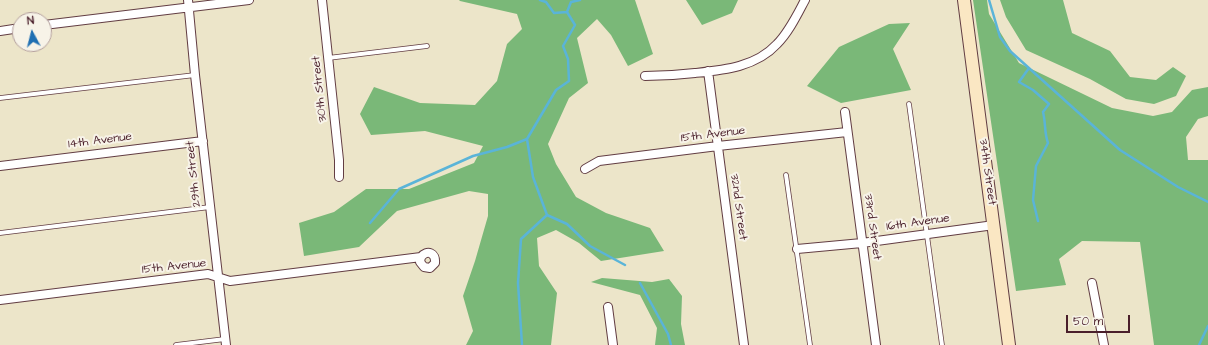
<!DOCTYPE html>
<style>
body{margin:0}
#map{position:relative;width:1208px;height:345px;overflow:hidden;background:#ece5c9;font-family:"Architects Daughter",sans-serif}
canvas{display:block}
.north{position:absolute;left:12px;top:12px;width:40px;height:40px;box-sizing:border-box;background:#f7f3e8;border:1px solid #b29e9c;border-radius:50%;rotate:353deg;font-size:11px;font-weight:700;line-height:16px;text-align:center;color:#4a1f2b}
.north::after{content:'';display:block;margin:auto;width:14px;height:18px;background:#1f6fb2;clip-path:polygon(50% 0,100% 100%,50% 72%,0 100%)}
.scale{position:absolute;left:1066px;top:315px;width:64px;height:18px;box-sizing:border-box;border:2px solid #4a1f2b;border-top:0;padding-left:5px;font-size:12px;line-height:14px;white-space:nowrap;color:#4a1f2b;-webkit-text-stroke:3px #f7f3e8;paint-order:stroke}
</style>
<div id="map">
<canvas width="1208" height="345"></canvas>
<div class="north">N</div>
<div class="scale">50 m</div>
</div>
<script>
const context = document.querySelector('canvas').getContext('2d');
context.lineJoin = 'round';
function fill(path, color) { context.fillStyle = color; context.fill(path, 'evenodd'); }
function strokePath(path, color, width, dash) { context.strokeStyle = color; context.lineWidth = width; context.lineCap = dash ? 'butt' : 'round'; context.setLineDash(dash || []); context.stroke(path); }
function drawText(font, color, halo, rows, align = 'center') {
  context.font = font + ' "Architects Daughter",sans-serif'; context.lineWidth = 4; context.setLineDash([]); context.textBaseline = 'middle'; context.strokeStyle = halo; context.fillStyle = color; for (const [text, x, y, turn = 0] of rows) {
    context.save(); context.translate(x, y); context.rotate((+turn || 0) * Math.PI / 180); context.textAlign = isNaN(turn) ? turn : align; if (halo) context.strokeText(text, 0, 0); context.fillText(text, 0, 0); context.restore();
  }
}
fill(new Path2D(`
 M459 0H635L653 54 628 66 611 35 597 19 577 38 588 83 569 98 548 144 556 164 576 197 606 213 650 228 664 251 601 261 579 243 556 230 537 238 539 266 557 293 551 345H466L473 331 463 296 475 261 488 216V194L469 191 397 211 359 247 304 256 299 223 334 212 366 189H409L474 163 483 146 425 131 371 135 360 114 374 87 420 103 475 105 497 81 507 44 522 29 517 14 460 1Z
 M686 0H738L732 13 702 25Z
 M973 0H987L989 14 1019 63 1112 108 1153 116 1172 112 1192 90 1208 87V116L1198 119 1186 137 1188 160H1208V345H1154L1140 242 1082 241 1059 259 1066 285 1016 291Z
 M1000 0H1063L1072 33 1110 51 1130 77 1156 80 1173 67 1186 76 1176 96 1154 104 1126 99 1090 79 1026 50 1006 17Z
 M910 23 893 49 911 90 841 103 807 86 839 47 889 24Z
 M602 278 652 282 669 279 682 296 681 324 685 345H655L657 328 640 295 591 282Z`), '#7ab878');
strokePath(new Path2D(`
 M540 0 546 2 554 13 567 12
 M989 0 1000 37 1010 51 1120 150 1178 187 1208 202
 M1029 68 1019 82 1033 90 1049 104 1043 112C1046 124 1044 132 1048 143L1036 166 1033 200 1038 221
 M547 215 567 224 590 246 625 265
 M370 223 399 189 473 156 507 147 527 139
 M640 283 668 334 671 345
 M522 345 518 283 521 239 547 215 533 177 527 139 556 90 569 81 568 59 563 46 575 25 567 12 571 2 580 0
 M1199 345 1208 326`), '#5ab4d8', 2.5);
const lane = new Path2D(`
 M328 58 427 46
 M0 98 195 75
 M909 104 942 345
 M786 175 810 345
 M0 233 210 207
 M176 345 225 339`);
const street = new Path2D(`
 M188 0 195 75 226 345
 M322 0 339 160V177
 M44 25 249 0
 M0 31 20 28
 M708 71 744 345
 M645 76C662 76 678 75 695 73 724 70 756 67 777 44 789 32 797 15 805 0
 M845 112 876 345
 M0 166 203 141
 M585 169 599 161 718 146 847 132
 M797 249 862 243 994 225
 M1092 283 1104 345
 M0 300 208 274 230 281 421 257C427 249 436 253 435 263L430 268 424 267 420 262 421 257
 M608 307 613 345`);
const secondary = new Path2D(`
 M964 0 1009 345`);
strokePath(lane, '#623d43', 5.5);
strokePath(street, '#623d43', 10);
strokePath(secondary, '#623d43', 14);
strokePath(lane, '#fff', 4);
strokePath(street, '#fff', 8);
strokePath(secondary, '#fae7c3', 12);
drawText('12px', '#4a1f2b', '#f7f3e8', [
 ["30th Street",320,89,-96],
 ["15th Avenue",713,135,-7],
 ["14th Avenue",100,141,-7],
 ["34th Street",987,172,82],
 ["29th Street",194,174,-96],
 ["32nd Street",738,207,82],
 ["16th Avenue",918,223,-8],
 ["33rd Street",872,227,82],
 ["15th Avenue",174,267,-6]
]);
</script>
